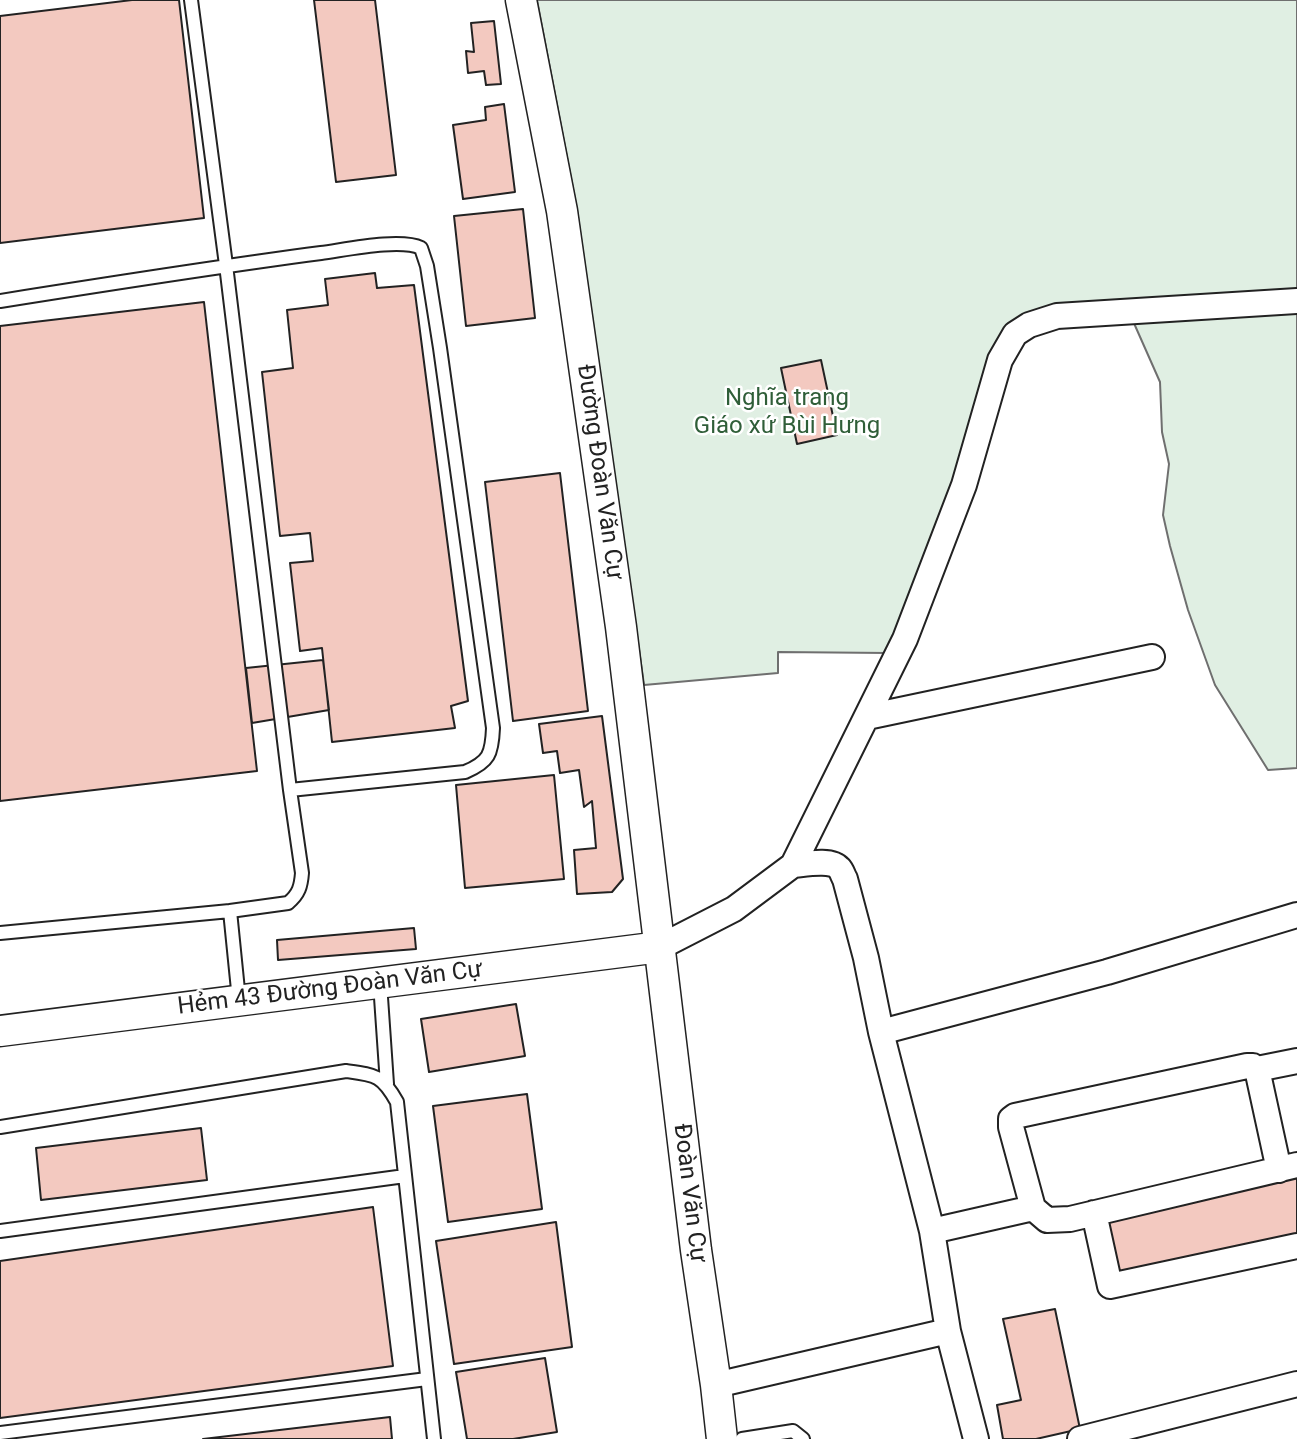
<!DOCTYPE html>
<meta charset="utf-8">
<style>
body{margin:0}
canvas{display:block;background:#fff}
</style>
<canvas width="1297" height="1439"></canvas>
<script>
const context = document.querySelector('canvas').getContext('2d');
context.lineJoin = 'round';
function fill(path, color) { context.fillStyle = color; context.fill(path, 'evenodd'); }
function strokePath(path, color, width, dash) { context.strokeStyle = color; context.lineWidth = width; context.lineCap = dash ? 'butt' : 'round'; context.setLineDash(dash || []); context.stroke(path); }
function drawText(font, color, halo, rows, align = 'center') {
  context.font = font + ' Roboto,sans-serif'; context.lineWidth = 5; context.setLineDash([]); context.textBaseline = 'middle'; context.strokeStyle = halo; context.fillStyle = color; for (const [text, x, y, turn = 0] of rows) {
    context.save(); context.translate(x, y); context.rotate((+turn || 0) * Math.PI / 180); context.textAlign = isNaN(turn) ? turn : align; if (halo) context.strokeText(text, 0, 0); context.fillText(text, 0, 0); context.restore();
  }
}
const green = new Path2D(`
 M537 0H1297V290L1028 315 952 490 888 653 778 652V673L644 685 577 210Z
 M1297 311V768L1268 770 1215 685 1188 610 1170 546 1163 515 1169 464 1162 432 1160 382 1133 321Z`);
fill(green, '#e0efe3');
strokePath(green, '#6f6f6f', 2);
const building = new Path2D(`
 M132 0H179L204 218 0 243V16Z
 M314 0H375L396 175 336 182Z
 M494 21 501 84 486 85 484 71 468 73 466 51 474 52 471 23Z
 M504 104 515 192 463 199 453 125 486 120 485 107Z
 M523 209 535 318 466 326 454 216Z
 M375 273 377 288 414 285 468 701 451 706 455 728 332 742 322 648 300 651 290 563 313 561 310 533 280 536 262 372 293 368 287 310 328 305 325 279Z
 M204 302 257 771 0 801V326Z
 M821 360 837 435 797 444 781 368Z
 M560 473 588 711 513 721 485 482Z
 M323 660 329 710 252 723 246 668Z
 M602 716 623 879 612 892 577 894 574 850 596 848 592 801 584 807 579 770 560 773 557 751 543 753 539 724Z
 M554 775 564 879 465 888 456 785Z
 M414 928 416 949 278 960 277 940Z
 M516 1004 525 1056 429 1072 421 1019Z
 M527 1094 542 1209 448 1222 433 1106Z
 M201 1128 207 1180 41 1200 36 1148Z
 M1297 1174V1236L1116 1276 1105 1220Z
 M373 1207 393 1366 0 1418V1261Z
 M556 1222 572 1347 454 1364 436 1241Z
 M1055 1309 1080 1429 1036 1439H1003L997 1405 1021 1400 1003 1319Z
 M545 1358 557 1432 513 1439H467L456 1372Z
 M390 1417 392 1439H203Z`);
fill(building, '#f3c9c0');
strokePath(building, '#222', 2);
const service = new Path2D(`
 M191 0 226 265 290 790 302 873C301 886 299 894 288 903L230 911
 M0 301C107 284 214 267 321 253 345 250 400 238 421 248L427 266 440 348 493 728C492 754 489 762 465 772L290 790
 M0 933 230 911 239 1000
 M380 983 387 1084
 M0 1127 346 1071C376 1075 382 1075 397 1102L434 1439
 M0 1231 405 1176
 M0 1433 427 1379
 M742 1439 793 1431 803 1439`);
const minor = new Path2D(`
 M867 717 1152 657
 M793 865C805 864 832 859 839 868 842 871 843 876 845 879L866 958 881 1032 932 1231 948 1331 976 1439
 M660 947 734 909 793 865 905 639 964 485 1000 360 1015 334 1029 325 1057 316 1297 301
 M881 1032 1107 972 1297 915
 M1257 1069 1297 1061
 M1033 1208 1011 1127V1119L1015 1116 1247 1066H1253L1257 1069 1279 1170
 M1094 1213 1110 1286 1297 1246
 M932 1231 1033 1208 1047 1220 1070 1219 1297 1165
 M716 1385 948 1331
 M1080 1439 1297 1384`);
const tertiary = new Path2D(`
 M521 0 562 211 621 627 696 1250 716 1385 722 1439
 M0 1031 660 947`);
strokePath(service, '#222', 16);
strokePath(minor, '#222', 28);
strokePath(tertiary, '#222', 33);
strokePath(service, '#fff', 12);
strokePath(minor, '#fff', 24);
strokePath(tertiary, '#fff', 30);
drawText('24px', '#2f5e38', '#fff', [
 ["Nghĩa trang",787,399],
 ["Giáo xứ Bùi Hưng",787,427]
]);
drawText('24px', '#222', '#fff', [
 ["Đường Đoàn Văn Cự",599,472,82],
 ["Hẻm 43 Đường Đoàn Văn Cự",330,989,-7],
 ["Đoàn Văn Cự",689,1193,83]
]);
</script>
